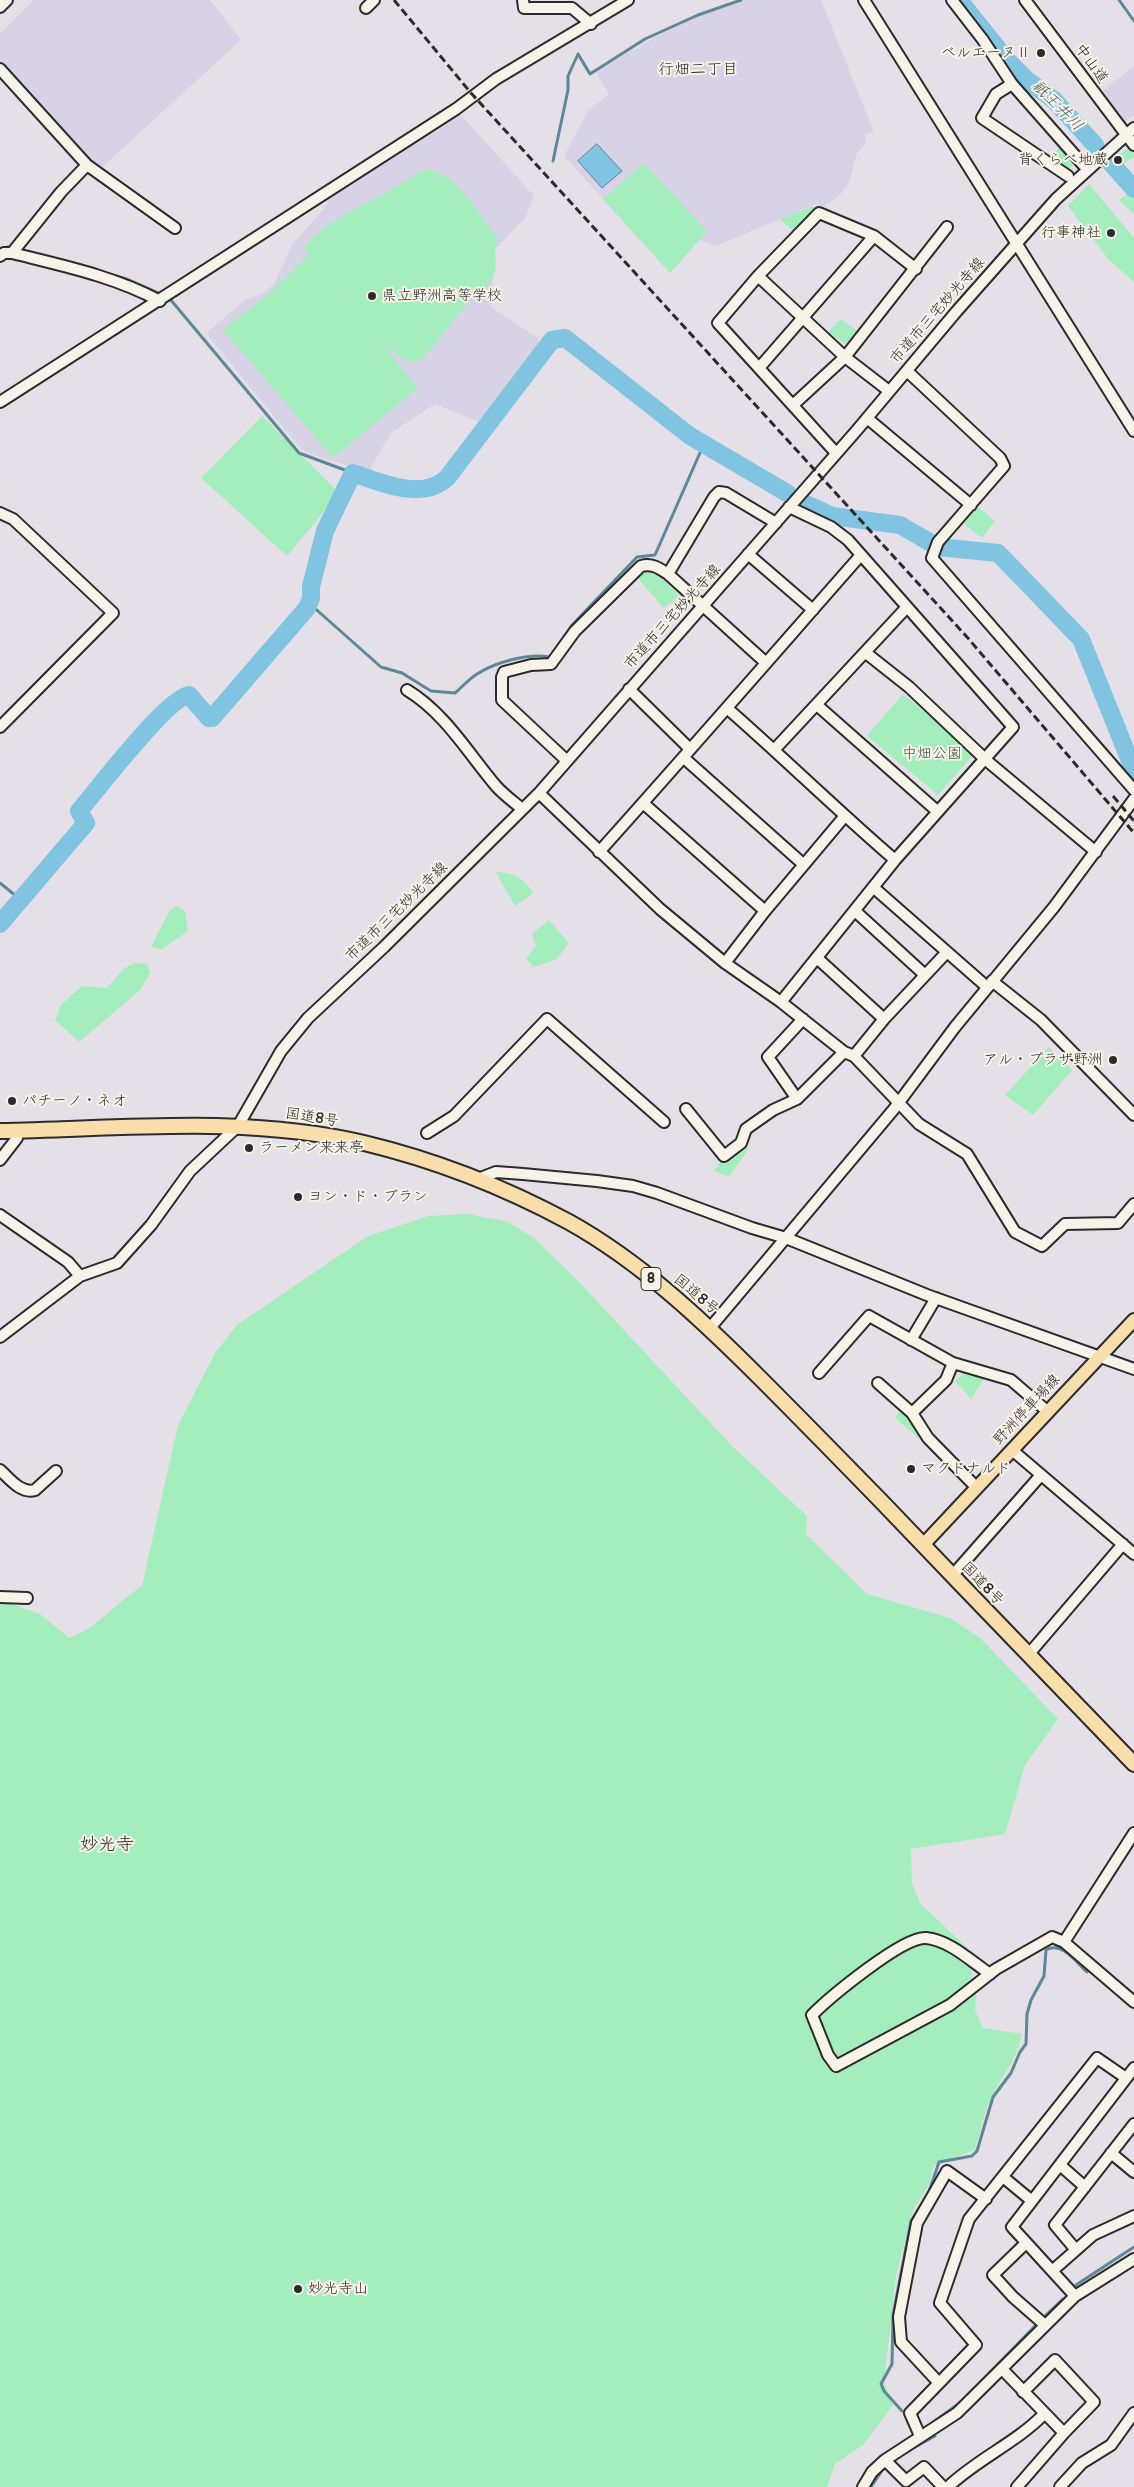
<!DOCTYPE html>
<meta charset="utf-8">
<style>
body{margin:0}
canvas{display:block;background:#e5e0e7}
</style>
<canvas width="1134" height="2487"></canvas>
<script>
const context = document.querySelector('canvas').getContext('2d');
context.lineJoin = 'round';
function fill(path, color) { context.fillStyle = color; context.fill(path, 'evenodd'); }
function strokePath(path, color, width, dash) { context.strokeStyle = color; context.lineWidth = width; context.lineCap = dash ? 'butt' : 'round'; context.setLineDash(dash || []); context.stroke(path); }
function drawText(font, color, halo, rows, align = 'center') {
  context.font = font + ' "Balsamiq Sans","Klee One",sans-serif'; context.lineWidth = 4; context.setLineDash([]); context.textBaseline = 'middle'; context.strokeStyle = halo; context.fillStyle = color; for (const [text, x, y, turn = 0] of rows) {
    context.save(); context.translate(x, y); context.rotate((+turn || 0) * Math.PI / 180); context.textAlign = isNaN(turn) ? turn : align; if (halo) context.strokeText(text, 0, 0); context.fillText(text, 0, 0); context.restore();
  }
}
fill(new Path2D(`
 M34 0H210L241 40 99 170 0 61V34Z
 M745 0H821L874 132 864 135 866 143 857 153 849 182 840 195 820 209 818 203 716 246 699 240 670 273 566 158 565 154 588 111 609 94 596 72 657 36 697 17Z
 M1134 66V115L1125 121 1118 119 1099 94Z
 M461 115 534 196 526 217 494 250 495 270 489 301 491 307 538 338 540 346 482 423 435 404 391 433 372 465 370 473 308 453 301 449 206 333 245 300 263 293 274 284 293 243 325 208 330 199Z`), '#d8d2e6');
fill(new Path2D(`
 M1063 145 1077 162 1066 171 1046 159Z
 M1126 149 1133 150 1134 157 1119 167 1113 160Z
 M644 163 707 231 670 273 603 199Z
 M424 169C457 173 475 210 495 234L498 240C492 253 498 260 495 271 491 282 481 295 470 300L422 360 407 361 382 344 418 388 333 458 223 330 273 290 309 254 304 248C327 219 356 210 387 192 400 185 412 177 424 169Z
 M1089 184 1134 238V282L1109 260 1068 206Z
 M1131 191 1134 192V214L1119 200Z
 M813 206 817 209 794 232 780 219Z
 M841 319 857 331 845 344 828 332Z
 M262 416 339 493 287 556 201 478Z
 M978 507 995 521 982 538 964 524Z
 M648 571 660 576 679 596 664 608 637 577Z
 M903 694 975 753 938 795 867 736Z
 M496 872C512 872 525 879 533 893L515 906Z
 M177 906 185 912 188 931 162 949 151 947 170 910Z
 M549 920 569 943 557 959 534 967 526 959 536 946 532 934Z
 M135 963 147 964 150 974 140 990 79 1042 55 1020 61 1005 82 986 107 988 123 969Z
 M1049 1047 1072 1070 1033 1115 1005 1095Z
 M744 1144 749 1148 729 1177 714 1171 723 1159Z
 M468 1214 508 1222 534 1238 579 1282 732 1446 807 1516 806 1534 867 1594 950 1618 980 1638 1058 1719 1025 1765 1005 1834 911 1849 912 1884 920 1903 966 1947 976 1994 975 2010 983 2028 1022 2034C1016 2061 1005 2071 993 2094 984 2111 980 2131 975 2150L934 2165 929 2185 912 2212 896 2276 884 2382 893 2405 863 2445 835 2464 827 2487H0V1600L40 1614 69 1638C97 1628 117 1602 142 1586L178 1425 215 1353 237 1325 368 1236 428 1216Z
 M966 1371 985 1377 971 1399 955 1381Z
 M903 1408 925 1441 924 1443 895 1418Z`), '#a4edbc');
const water = new Path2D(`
 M597 144 622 171 602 188 578 161Z`);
fill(water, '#80c4e1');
strokePath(water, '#5e8798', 1);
strokePath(new Path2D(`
 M1119 0 1134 21
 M553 161 568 90V76L578 54 590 74 645 39 698 15 741 0
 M0 249 8 247
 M105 273 127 279 161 294
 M170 299 299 453 353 473
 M310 604 381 667 402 673 431 691 455 693C462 687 469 679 477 674 496 662 528 653 550 657L572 625 637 557 655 555 703 446
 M0 883 21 900
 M1076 2285 1134 2247
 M1046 2315 1063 2299
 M902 2411 884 2391 881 2384 892 2364 893 2315 911 2221 929 2192 939 2162 972 2156 977 2151 993 2097 1011 2073 1020 2052 1026 2044 1027 2014 1031 2000 1044 1976 1046 1950C1062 1941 1076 1962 1087 1972
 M932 2423 961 2402 1035 2326
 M906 2452 935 2436
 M871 2487 883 2469`), '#5e8798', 3);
strokePath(new Path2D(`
 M959 0 1007 60 1027 80 1054 100 1095 145
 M1110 162 1134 189
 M806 504 832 516 900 525 938 547 998 553 1081 639 1134 771
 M0 924 86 823 79 811C96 791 168 697 189 695L209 718H212L307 608 311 598V587L325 531 353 473C382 483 422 501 447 478L552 340 565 338 690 436 787 493`), '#80c4e1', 18);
const minor = new Path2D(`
 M523 0 524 8H572L591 24
 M864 0 1134 431
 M952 0 983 40 1012 84 1087 169
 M1025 0 1134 145
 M0 7 7 0
 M366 8 374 0
 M0 69 87 165 61 192 12 253
 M1012 84 996 94 982 118 1068 176
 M87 165 175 228
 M0 256 4 253H12C64 266 113 276 160 301
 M758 276 845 357 889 391
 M759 368 874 236
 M907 371 1000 458 1004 466 938 542 932 558 1134 790
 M0 402 456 109 496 79 628 0
 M793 405 845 357 947 227
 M867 418 971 505
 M836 453 718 323 758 276 819 213 874 236 916 269
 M0 513 13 519 113 613 0 727
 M748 554 813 610
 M668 574 714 497 719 492 726 493 776 523
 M866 653 909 687 986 760 1096 852
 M629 689 690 749
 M407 690C445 713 468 753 496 786 504 795 514 802 522 809
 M818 706 937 811
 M728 709C784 758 838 811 895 860
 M774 750 907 607
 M684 758 803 864
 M566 760 502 700V677L504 672 531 665 551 664 575 631 641 566C652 563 659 568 668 574L765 662
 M539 793 660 909 725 963 781 1002 844 1052 854 1056 919 1124 967 1154 1015 1232 1042 1246 1065 1224 1118 1223 1134 1204
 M643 803 765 911
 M599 852C687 754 773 655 860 556
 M873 887 987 987
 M855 911 925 975
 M817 958 884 1019
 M725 963 765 911 844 817
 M992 981 1041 1020 1134 1115
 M781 1002 895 860 1013 727 848 540 831 527 789 507
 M854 1056 884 1019 947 952
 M797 1099 768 1057 803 1019
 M686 1109 724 1156 741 1143 746 1129 773 1110 797 1099 844 1052
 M427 1133 454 1116 547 1019 664 1122
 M0 1160 17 1138 18 1131
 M478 1179 496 1172 523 1174 597 1181 633 1186 657 1193 752 1228 786 1238 927 1295 1134 1369
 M0 1215 68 1262 80 1276
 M710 1328 894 1109 955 1027 1054 907 1134 799
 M0 1337 80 1276 117 1263 151 1225 190 1171 238 1126 281 1051 308 1018 384 947 539 793 857 430 956 312 1056 199 1134 128
 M911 1340 936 1298
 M819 1373 869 1316 953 1363 1011 1380 1047 1411
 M878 1383 912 1413 928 1438 977 1488
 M912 1413 946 1380 953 1363
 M1012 1450 1134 1554
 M0 1470C10 1479 21 1494 35 1490L56 1471
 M952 1576 1041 1475
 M0 1597 27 1598
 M1028 1655 1123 1544
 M1064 1942 1134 1833
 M990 1974C971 1961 949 1940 926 1938 903 1936 829 1998 812 2015L828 2055 836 2066 950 2005 996 1969 1052 1937 1064 1942 1134 2002
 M1111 2153 1134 2172
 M1060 2165 1085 2187
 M1003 2177 1032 2201
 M1026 2243 993 2275 1013 2297 1045 2325
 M1076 2250 1055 2225 1134 2124
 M1052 2271 1093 2235 1134 2216
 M1075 2296 1012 2227 1134 2068
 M1002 2369 1064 2433 1017 2487
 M939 2383 901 2342 899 2317 917 2223 947 2171 986 2199
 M1023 2392 1055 2360 1094 2402 1064 2433
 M920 2436 910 2413 976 2345 940 2303 969 2219 1097 2058 1126 2078
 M885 2460 906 2481 924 2467 943 2487
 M863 2487 872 2472 885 2460 957 2413 1075 2296 1134 2259
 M948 2487C977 2459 1016 2443 1044 2414
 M1060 2487 1082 2463 1111 2445 1134 2413`);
const major = new Path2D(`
 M923 1545 1134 1320`);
const highway = new Path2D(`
 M0 1131C122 1129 244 1115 364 1143 435 1160 504 1187 569 1222 641 1262 703 1321 760 1378 801 1419 841 1460 881 1501 965 1589 1050 1677 1134 1764`);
strokePath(minor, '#2b2b2b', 14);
strokePath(major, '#2b2b2b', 16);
strokePath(highway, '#2b2b2b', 18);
strokePath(minor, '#f7f3e8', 10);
strokePath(major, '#f8deab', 12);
strokePath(highway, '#f8deab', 14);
strokePath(new Path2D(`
 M394 0 471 93 967 637 1134 833
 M1113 796 1134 821`), '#2b2b2b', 3, [8, 4]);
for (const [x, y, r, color] of [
 [1041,53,5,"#2b2b2b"],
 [1118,160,5,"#2b2b2b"],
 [1111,233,5,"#2b2b2b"],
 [372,296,5,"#2b2b2b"],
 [1113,1060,5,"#2b2b2b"],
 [12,1101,5,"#2b2b2b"],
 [249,1148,5,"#2b2b2b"],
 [298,1197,5,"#2b2b2b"],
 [911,1469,5,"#2b2b2b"],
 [298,2289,5,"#2b2b2b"]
]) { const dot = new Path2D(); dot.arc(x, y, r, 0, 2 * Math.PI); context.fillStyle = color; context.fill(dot); strokePath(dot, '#f7f3e8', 2); }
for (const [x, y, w] of [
 [651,1279,20]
]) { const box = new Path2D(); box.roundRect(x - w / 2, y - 11.5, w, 23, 4); context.fillStyle = '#f7f3e8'; context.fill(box); strokePath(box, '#2b2b2b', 1); }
drawText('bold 14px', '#2b2b2b', null, [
 ["8",651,1279]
]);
drawText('15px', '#2b2b2b', '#f7f3e8', [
 ["ベルエーヌⅡ",1031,53,"right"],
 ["背くらべ地蔵",1108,160,"right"],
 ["行事神社",1101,233,"right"],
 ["県立野洲高等学校",382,296],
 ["アル・プラザ野洲",1103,1060,"right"],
 ["パチーノ・ネオ",22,1101],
 ["ラーメン来来亭",259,1148],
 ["ヨン・ド・ブラン",308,1197],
 ["マクドナルド",921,1469],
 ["妙光寺山",308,2289]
], 'left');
drawText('15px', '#2b2b2b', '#f7f3e8', [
 ["中山道",1091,64,54],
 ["市道市三宅妙光寺線",938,311,-49],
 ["市道市三宅妙光寺線",673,617,-48],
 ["市道市三宅妙光寺線",397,912,-44],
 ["国道8号",312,1118,9],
 ["国道8号",696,1295,40],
 ["野洲停車場線",1027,1410,-47],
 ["国道8号",982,1584,46]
]);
drawText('15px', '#435248', '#f7f3e8', [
 ["中畑公園",932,754]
]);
drawText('16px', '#2b2b2b', '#f7f3e8', [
 ["行畑二丁目",698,70]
]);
drawText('italic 16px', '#445962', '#f7f3e8', [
 ["祇王井川",1057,106,45]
]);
drawText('18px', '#2b2b2b', '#f7f3e8', [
 ["妙光寺",107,1845]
]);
</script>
